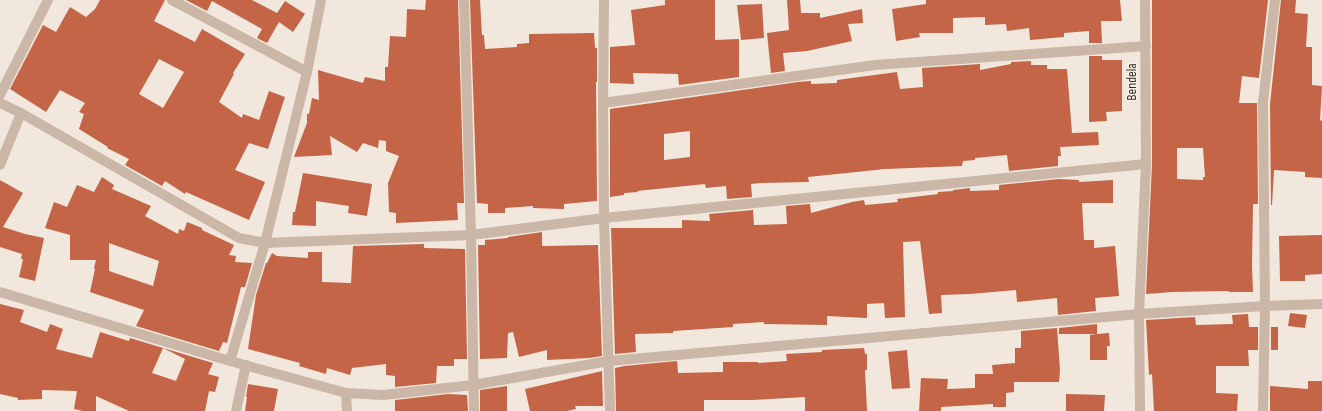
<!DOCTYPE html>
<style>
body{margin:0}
canvas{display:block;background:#f2e7dc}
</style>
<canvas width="1322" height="411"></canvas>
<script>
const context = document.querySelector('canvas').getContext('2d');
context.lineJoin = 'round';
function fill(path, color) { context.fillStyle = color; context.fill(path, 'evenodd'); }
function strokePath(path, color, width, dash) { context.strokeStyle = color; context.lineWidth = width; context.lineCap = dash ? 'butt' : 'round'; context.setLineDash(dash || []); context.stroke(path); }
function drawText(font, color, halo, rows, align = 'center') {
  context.font = font + ' "Sofia Sans Condensed",sans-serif'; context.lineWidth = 3; context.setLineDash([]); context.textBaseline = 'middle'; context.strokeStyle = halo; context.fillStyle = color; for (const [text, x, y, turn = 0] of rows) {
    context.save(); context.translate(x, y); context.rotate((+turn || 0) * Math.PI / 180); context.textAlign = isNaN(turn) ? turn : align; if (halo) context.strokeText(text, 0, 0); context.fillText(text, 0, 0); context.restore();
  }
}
fill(new Path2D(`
 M100 0H165L154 21 195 42 202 29 245 54 233 73 234 74 219 102 242 118 243 114 259 120 269 91 285 97 268 149 249 143 235 170 265 182 249 220 186 192 185 194 165 181 162 186 125 165 129 159 107 148 108 147 79 129 84 114 79 112 85 103 60 90 46 112 10 89 43 25 56 32 70 7 86 17 95 9ZM159 59 184 72 163 108 139 94Z
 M186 0H252L277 13 285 1 305 14 293 32 279 22 267 43 257 38 262 29 212 1 207 11Z
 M426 0H458L464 203H457L458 220 396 223V213L389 212 388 183 399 156 386 151V141L379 140 378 148 363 143 357 152 330 136 332 155 294 157 307 123V114H309L312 98 319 100 318 70 363 83 365 77 385 81V67H388L390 36 406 37 407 9 425 10Z
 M470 0H480L482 35H484L485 49 517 47V44L529 43V34L594 33 595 48H597V82H596L597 201 564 204V209L533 208V206L505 208V213H488V204L477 203Z
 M665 0H715V40L739 39V77L679 85 678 74 633 73 634 84 610 83V47L635 45 631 10 665 5Z
 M787 0H800L801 13H820V18L862 9 863 23 848 24 852 41 807 51 783 53 785 71 771 73 767 33 789 30Z
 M926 0H1120L1122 21H1101L1102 43H1089V31L1064 33V37L1030 40 1029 28 1007 31 1006 24 985 25V17L953 18V33H919L920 37 896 41 892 9 926 4Z
 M1152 0H1268L1259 78 1242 76 1239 103H1257L1258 204H1253L1252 266 1253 292H1229V291L1172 292 1146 294 1152 164ZM1177 148H1203L1205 177H1203V180L1177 179Z
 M1281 0H1296L1295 13 1308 14 1306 47H1312V85L1322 86 1320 120 1322 121V178L1305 177V172L1274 170 1272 205H1271L1270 104Z
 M762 4 764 38 741 40 737 5Z
 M1089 56H1102V60H1122V111L1106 112 1107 121 1089 122Z
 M1031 61V65H1047V69H1067L1072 133 1098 132 1099 145 1060 147 1061 156H1058V166L1009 171 1007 155 975 158V160L963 161 962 166 885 169 808 177 809 182 761 183 751 184 752 197 727 199 726 186 706 188 705 184 637 191 638 192 624 193V195L610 197V109L798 82 811 81V84L837 83V80L897 72 900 89 923 87 922 68 980 64V70L1011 64V62ZM690 131V157L664 160V134Z
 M303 173 372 184 367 216 348 213 349 206 316 201V226L292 225 293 212H295Z
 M102 177 114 185 112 189 151 206 145 216 178 234 179 229 184 231 187 222 202 228V230L234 245 229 255 236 256 235 262 252 263 245 287H241L227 343 223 342 219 351 136 326 144 310 90 292 95 269 94 268 96 260H70V235L45 228 54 202 67 207 77 185 94 192ZM109 243 159 261 153 286 109 271Z
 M1059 179 1079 180V182L1113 180V203H1082L1084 240H1094V248L1115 246 1119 296 1095 298 1096 311 1058 315 1057 298 1017 302 1016 290 970 294 941 295 942 313 929 314 920 241 903 242 905 317 885 318 884 303 867 304V318L827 316V325L764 324V322L733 324V327L673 331V333L635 334 636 352 615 354 611 228H682V220L710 221 709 214 753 210 754 225 787 224 786 206 810 204 811 213 852 202 864 200 865 205 898 202 897 199 938 194V192L953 191V190L970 188V191L999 190V185Z
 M0 180 23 193 3 227 25 234 44 238 35 281 19 277 23 259H21L22 254 0 247Z
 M542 232V246L598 245 602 356 590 358 547 360V350L519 357 513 332 508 333 507 358 480 359 478 245H485V240L508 238V237Z
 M1322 235V274L1305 275V281H1280L1279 236Z
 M424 244V248L465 249 467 359H454V366H437L436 383 395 387V376L386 375V364L352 368 350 375 327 368 326 374 299 366 300 363 248 349 256 295 266 263H267L272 253 277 256 308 258V252H322V282L351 283 353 246Z
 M0 304 24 310 20 322 47 332 50 324 63 329 56 349 92 358 100 332 129 341 130 338 213 363 208 374 219 377 215 392 209 391 205 411H129L96 396V411H83L74 409 77 391 42 390V399L18 400V398L0 394ZM163 348 185 359 176 381 152 373Z
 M1290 313 1307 315 1305 328 1288 326Z
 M1248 314 1249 327H1258V350H1248L1249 366H1216V393L1238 394 1237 411H1154L1152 374 1149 375 1146 320 1195 317 1196 325 1233 324 1232 315Z
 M1097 324V334L1109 333 1110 346H1107V360H1090V335L1096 334H1059V328Z
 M1271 327H1278V350H1271Z
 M1057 328 1060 370 1059 382H1014V392L1006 393V407H993V404L941 407V411H919L921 378 948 379 947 389 975 388V374H993L992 365 1015 363V348H1021V331Z
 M864 348 865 354H867V370H865L867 411H805V397L753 400H704V411H616L615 368 624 366 677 361 678 373 723 372V362H758V363L787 361 786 354 822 352V350Z
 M907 350 910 388 892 389 888 352Z
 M602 371 603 406H575L576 409 567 411H530L525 389Z
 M1308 381H1322V411H1270V386L1308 389Z
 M248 384 278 389 274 411H245L247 397H246Z
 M507 386V411H480V390Z
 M448 394 467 395 468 411H395V400Z
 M1066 394 1105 395 1104 411H1066Z`), '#c56547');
strokePath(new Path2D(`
 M172 0 307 72
 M464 0 471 235 474 411
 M604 0 603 103 604 218 610 411
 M0 95 48 0
 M0 103 21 113 239 238 265 243 471 235 604 218 1146 164
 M603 103 875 65 1146 46
 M0 165 21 113
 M0 292 230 361 346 393 383 395 473 385 609 361 1139 314 1265 306 1322 304
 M230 361 265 243 307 72 321 0
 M346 393 347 411
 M236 411 246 365
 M1140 411 1139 314 1146 164 1145 0
 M1263 411 1265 306 1263 102 1275 0`), '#cab7a8', 10);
drawText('14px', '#372d28', '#f9f1e8', [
 ["Bendela",1132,82,-90]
]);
</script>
